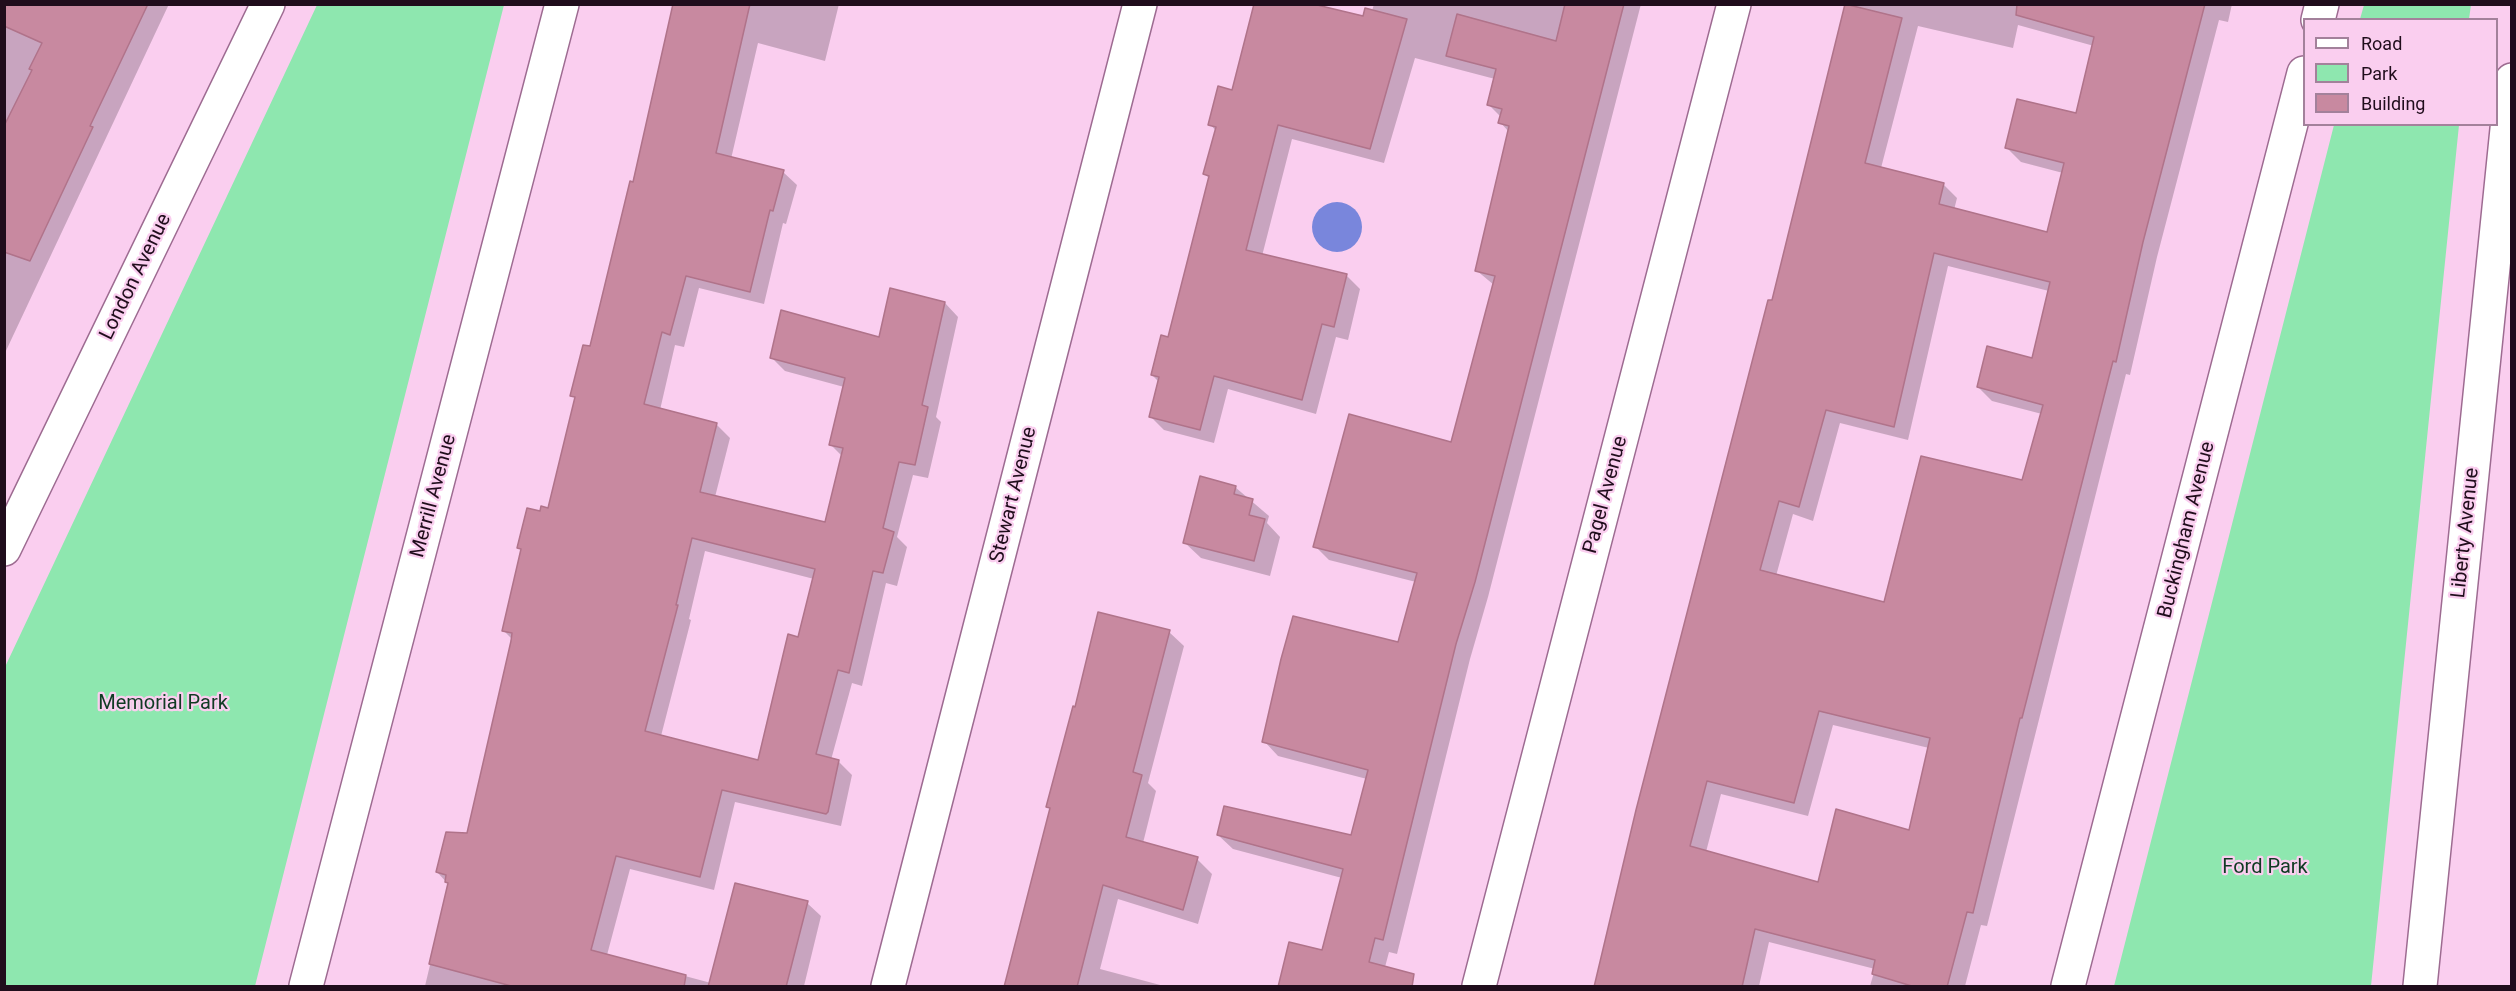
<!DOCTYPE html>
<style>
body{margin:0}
#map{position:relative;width:2516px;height:991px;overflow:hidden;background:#faceef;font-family:Roboto,sans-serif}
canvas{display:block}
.frame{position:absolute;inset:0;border:6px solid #200d1c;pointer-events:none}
.legend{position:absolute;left:2303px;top:18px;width:195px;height:108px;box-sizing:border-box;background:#faceef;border:2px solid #a3819b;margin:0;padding:8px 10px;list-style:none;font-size:18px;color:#200d1c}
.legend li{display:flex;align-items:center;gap:12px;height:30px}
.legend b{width:30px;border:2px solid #a3819b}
</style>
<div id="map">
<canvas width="2516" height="991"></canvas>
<div class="frame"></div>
<ul class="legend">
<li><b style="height:8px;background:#fff"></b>Road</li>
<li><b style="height:16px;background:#8ee7af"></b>Park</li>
<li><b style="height:16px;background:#c889a0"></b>Building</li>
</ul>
</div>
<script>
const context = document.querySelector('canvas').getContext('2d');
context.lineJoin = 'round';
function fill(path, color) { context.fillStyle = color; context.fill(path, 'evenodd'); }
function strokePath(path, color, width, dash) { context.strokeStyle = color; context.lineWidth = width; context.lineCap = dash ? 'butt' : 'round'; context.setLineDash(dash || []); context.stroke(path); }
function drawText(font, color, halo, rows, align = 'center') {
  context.font = font + ' Roboto,sans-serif'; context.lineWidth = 4.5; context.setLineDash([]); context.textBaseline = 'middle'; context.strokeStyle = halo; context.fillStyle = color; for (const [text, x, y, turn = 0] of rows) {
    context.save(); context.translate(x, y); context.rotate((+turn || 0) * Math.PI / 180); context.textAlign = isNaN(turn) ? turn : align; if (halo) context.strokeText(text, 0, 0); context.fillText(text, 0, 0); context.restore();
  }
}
fill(new Path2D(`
 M317 5H504L255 986H5V667Z
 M2364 5V4L2471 5 2469 19H2360Z
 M2334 125H2459L2371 986H2114Z`), '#8ee7af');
fill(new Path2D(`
 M1312 227a25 25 0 1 1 50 0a25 25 0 1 1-50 0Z`), '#7986dc');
fill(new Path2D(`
 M4 4H169L4 355Z
 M677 4H839L825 61 758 43 731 159 783 172 797 185 786 224 783 223 764 304 699 288 684 347 675 345 660 410 716 424 730 438 715 497 826 524 843 457 831 445 844 387 785 371 772 358 880 338 945 303 958 317 936 417 941 422 928 478 913 475 897 537 907 547 897 586 886 583 862 686 852 683 831 760 838 761 852 775 841 826 735 802 714 890 630 869 607 955 711 983 807 903 821 916 804 986H425L449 885 437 872 468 835 513 640 503 630 522 551 519 548 541 513 549 510 576 400 572 395 591 348ZM705 551 814 579 799 639 759 761 661 736 691 620 689 619Z
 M1374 4H1641L1488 597 1470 659 1397 954 1389 952 1380 986 1323 952 1342 878 1233 849 1218 835 1352 836 1367 779 1278 756 1264 741 1399 644 1416 582 1329 560 1315 546 1452 443 1494 285 1476 270 1509 132 1500 122 1501 117 1488 104 1495 79 1415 58 1384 163 1292 139 1262 256 1346 275 1360 289 1348 340 1336 337 1316 414 1228 389 1214 443 1164 430 1150 416 1159 382 1152 375 1169 339 1210 179 1205 174 1216 131 1210 124 1233 92 1364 18 1372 11Z
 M1847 4H2232L2228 22 2219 20 2157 257 2130 375 2126 374 1987 926 1981 925 1965 986H1870L1875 969 1769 942 1759 986H1595L1773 302ZM2018 25 2094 46 2077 115 2007 148 2021 162 2063 173 2048 233 1954 210 1957 198 1943 184 1881 168 1918 26 2013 48ZM1948 266 2049 291 2033 360 1978 387 1992 401 2042 414 2023 482 1886 604 1776 576 1793 514 1813 521 1840 423 1908 440ZM1833 725 1929 748 1910 831 1819 884 1706 852 1721 794 1808 816Z
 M1235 487 1269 516 1267 523 1280 537 1270 576 1201 558 1184 542Z
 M1169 632 1184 646 1148 783 1156 791 1143 843 1197 859 1212 874 1198 924 1118 899 1100 969 1164 986H1006L1051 810 1048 807Z`), '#0003');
const building = new Path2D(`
 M4 4H148L90 126 93 127 30 261 4 252V126L32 70 29 69 42 43 4 26Z
 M673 4H750L716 153 784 170 773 211 770 210 750 292 686 276 670 335 662 332 644 404 717 423 700 492 825 522 843 448 829 445 845 378 770 358 781 310 879 337 890 288 945 302 922 405 928 407 915 465 899 462 883 528 894 532 883 573 873 571 849 673 838 670 816 754 839 760 828 812 826 814 722 790 700 877 616 856 591 950 686 975 684 987H515L429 964 448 883 445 882 446 875 436 872 446 832 467 833 511 641 512 633 502 631 521 549 517 548 527 508 540 511 541 506 548 508 575 397 570 396 583 345 590 346 630 181 633 182ZM692 538 815 569 798 637 788 634 758 760 645 731 678 605H676Z
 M1254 4H1313L1363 16 1365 8 1407 19 1370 149 1278 125 1246 250 1347 274 1334 327 1322 324 1302 400 1214 376 1200 430 1149 417 1159 377 1151 375 1161 335 1168 337 1209 176 1203 174 1216 127 1208 125 1218 86 1232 90Z
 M1565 4H1624L1475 582 1456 644 1383 940 1375 938 1369 962 1414 974 1412 987H1278L1289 942 1322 950 1343 869 1217 835 1224 806 1351 835 1368 770 1262 742 1281 659 1293 616 1398 642 1417 573 1313 547 1349 414 1451 442 1495 276 1475 271 1509 126 1498 123 1502 109 1487 105 1496 69 1446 56 1457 14 1556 41Z
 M1845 4 1902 18 1865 163 1944 183 1939 204 2047 232 2064 163 2005 148 2017 99 2076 113 2094 37 2016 15 2017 4H2205L2143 242 2116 362 2113 361 2022 718H2020L1973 913 1967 912 1947 987H1915L1872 974 1875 960 1755 929 1742 987H1594L1636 810 1768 300H1772ZM1934 253 2050 282 2032 358 1987 346 1977 387 2043 405 2022 480 1921 456 1884 602 1760 570 1779 501 1799 507 1826 410 1894 427ZM1819 711 1930 738 1909 830 1836 809 1818 882 1690 846 1707 781 1794 803Z
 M1200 476 1236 486 1234 494 1253 499 1249 515 1265 519 1254 561 1183 543Z
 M1098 612 1170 630 1133 772 1142 775 1126 837 1198 857 1183 910 1103 885 1077 987H1004L1050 808 1046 807 1073 706 1075 707Z
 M735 883 808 901 786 987H708Z`);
fill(building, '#c889a0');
strokePath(building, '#b0738a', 1.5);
const minor = new Path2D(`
 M2318 20 2322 4
 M4 549 268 4
 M306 986 562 4
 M888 986 1140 4
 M1479 986 1734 4
 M2068 986 2304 73
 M2420 986 2512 80`);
strokePath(minor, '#9d6b91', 36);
strokePath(minor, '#fff', 33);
drawText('20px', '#200d1c', '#faceef', [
 ["London Avenue",136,277,-64],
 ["Stewart Avenue",1014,495,-76],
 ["Pagel Avenue",1606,495,-75],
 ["Merrill Avenue",434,496,-75],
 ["Buckingham Avenue",2187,530,-76],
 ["Liberty Avenue",2466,533,-84]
]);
drawText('20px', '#103b23', '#faceef', [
 ["Memorial Park",163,704],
 ["Ford Park",2265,868]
]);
</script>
